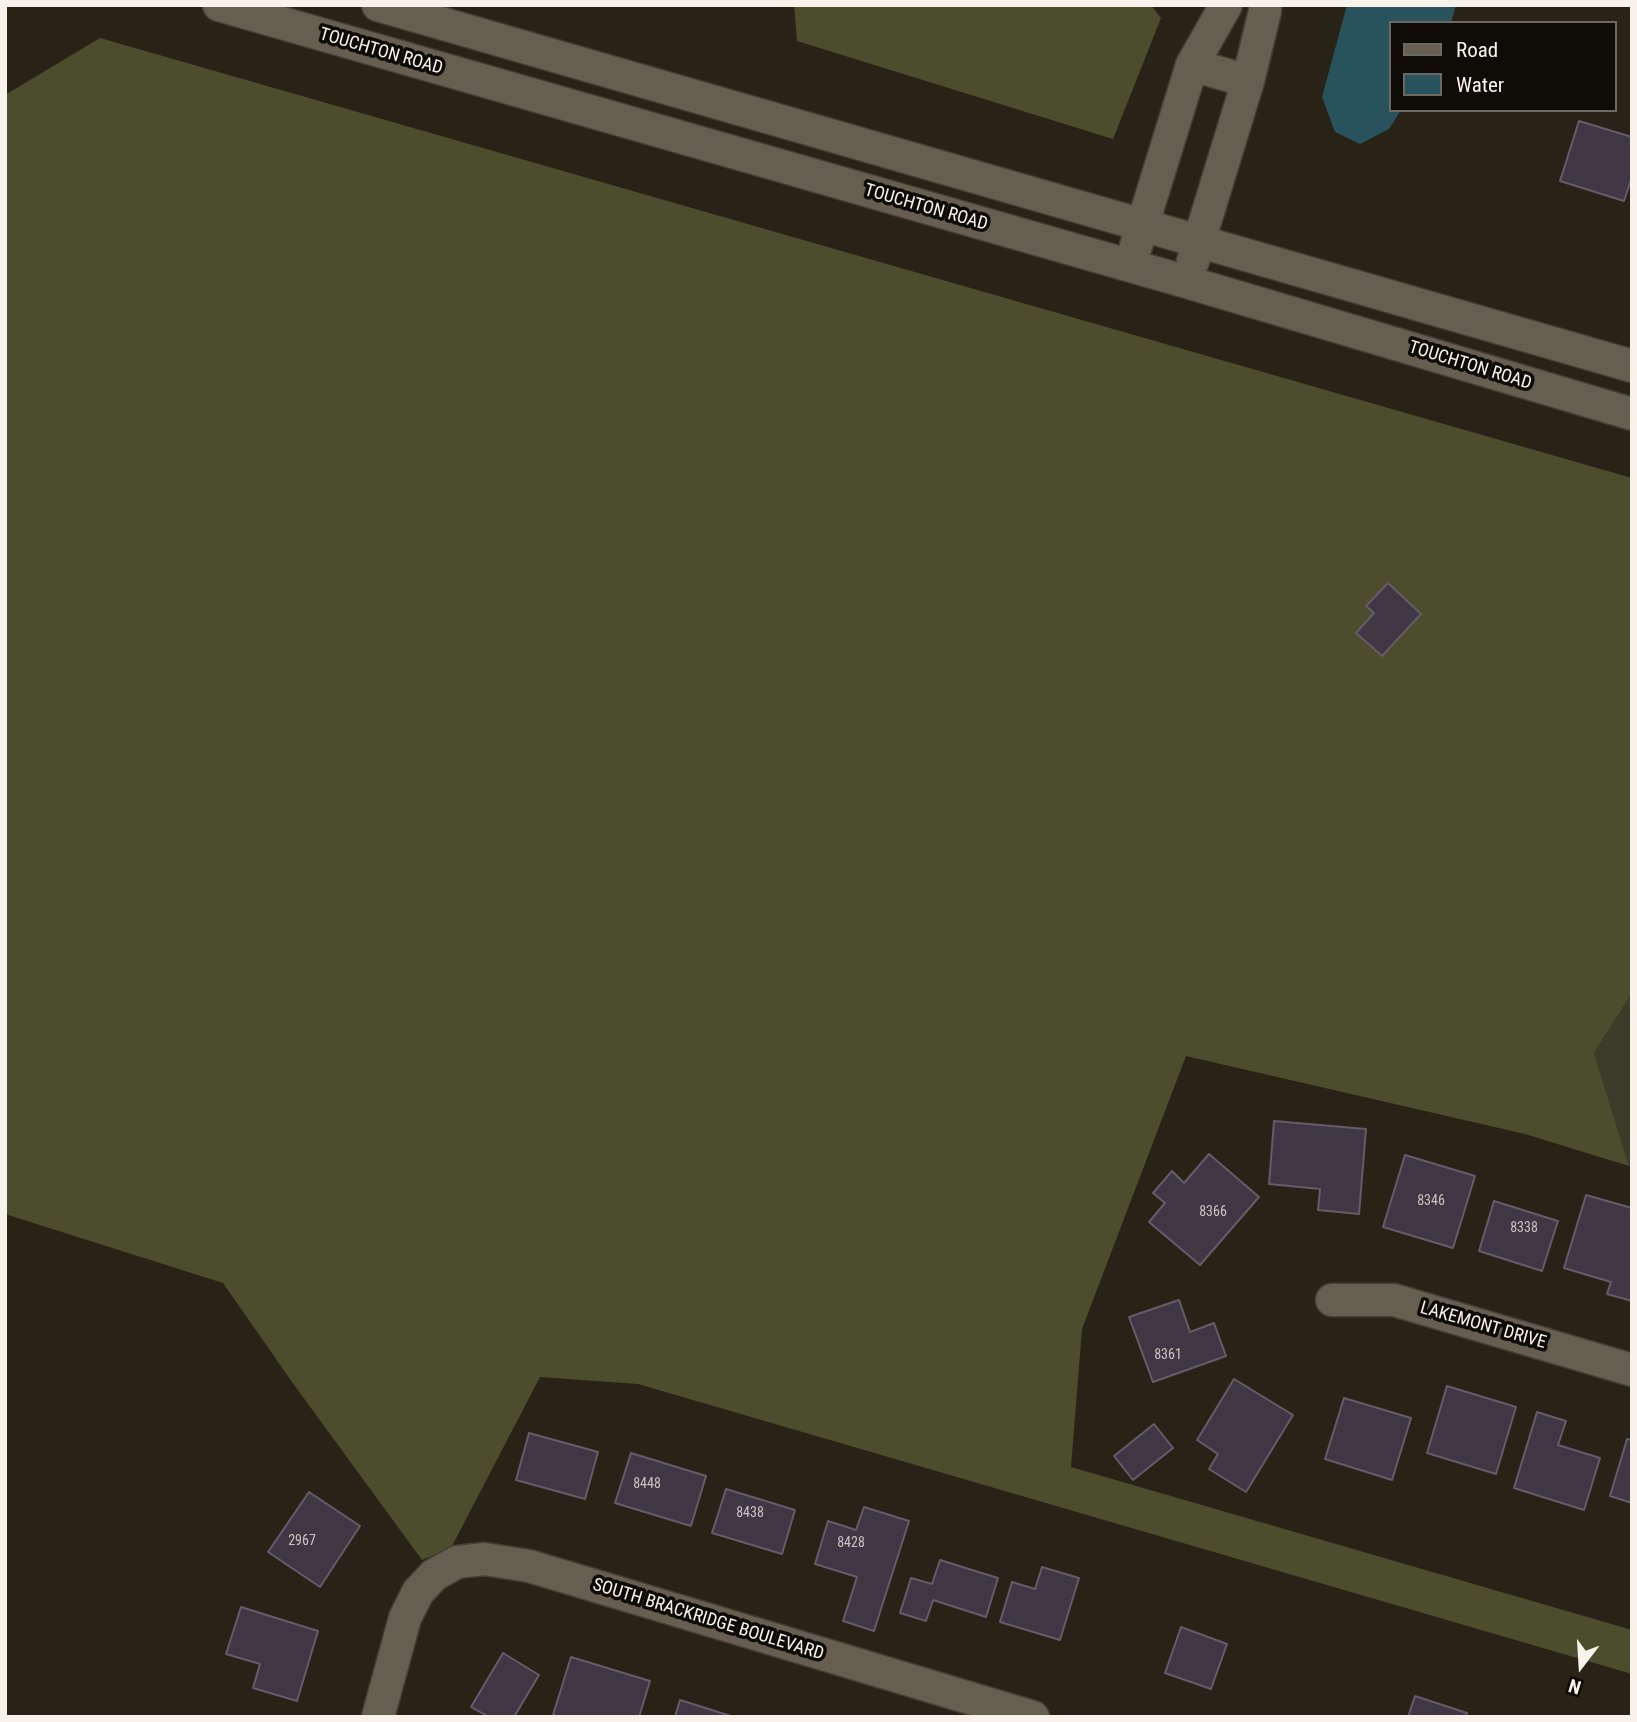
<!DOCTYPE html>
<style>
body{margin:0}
#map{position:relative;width:1637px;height:1722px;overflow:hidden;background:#292317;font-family:"Roboto Condensed",sans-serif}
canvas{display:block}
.frame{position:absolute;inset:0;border:7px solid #f7f3eb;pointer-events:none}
.legend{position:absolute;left:1389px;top:21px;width:228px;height:91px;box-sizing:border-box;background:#0f0c08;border:2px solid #6c6863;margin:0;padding:9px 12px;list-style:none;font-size:21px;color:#f7f3eb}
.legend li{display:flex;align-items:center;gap:14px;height:35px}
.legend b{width:35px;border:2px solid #6c6863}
.north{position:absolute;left:1546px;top:1631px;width:70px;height:70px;-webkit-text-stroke:5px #0f0c08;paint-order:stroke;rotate:197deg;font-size:19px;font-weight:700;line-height:28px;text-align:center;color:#f7f3eb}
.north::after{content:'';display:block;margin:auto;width:24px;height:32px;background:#f7f3eb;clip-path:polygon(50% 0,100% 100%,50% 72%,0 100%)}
</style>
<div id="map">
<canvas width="1637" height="1722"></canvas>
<div class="frame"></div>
<ul class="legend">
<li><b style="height:9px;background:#655e51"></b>Road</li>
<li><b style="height:19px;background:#28525c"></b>Water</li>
</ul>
<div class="north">N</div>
</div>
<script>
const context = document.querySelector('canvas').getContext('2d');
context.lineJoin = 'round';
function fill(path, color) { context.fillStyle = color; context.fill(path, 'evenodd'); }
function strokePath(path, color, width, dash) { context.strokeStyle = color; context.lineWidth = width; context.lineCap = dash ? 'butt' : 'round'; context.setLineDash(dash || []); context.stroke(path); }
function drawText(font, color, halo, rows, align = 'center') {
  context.font = font + ' "Roboto Condensed",sans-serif'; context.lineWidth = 7; context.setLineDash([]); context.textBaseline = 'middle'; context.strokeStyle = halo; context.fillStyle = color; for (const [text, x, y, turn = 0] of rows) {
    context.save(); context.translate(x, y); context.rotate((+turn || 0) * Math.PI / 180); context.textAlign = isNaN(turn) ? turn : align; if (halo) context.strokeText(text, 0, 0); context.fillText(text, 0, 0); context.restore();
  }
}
fill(new Path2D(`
 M1632 993V1167L1629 1166 1594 1053Z`), '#3b3d2a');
fill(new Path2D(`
 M794 5H1151L1161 18 1113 139 797 41Z
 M100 38 1632 478V993L1594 1053 1629 1166 1525 1134 1186 1056 1082 1329 1071 1467 1632 1630V1674L638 1384 540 1377 451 1548 422 1560 292 1382 223 1283 5 1214V95Z`), '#4b4d2d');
fill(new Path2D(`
 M1347 5H1456L1451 23H1390V110H1401L1389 129 1360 144 1335 132 1322 97Z`), '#28525c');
const building = new Path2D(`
 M1579 121 1632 137V177L1624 201 1560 181Z
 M1388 583 1421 614 1382 656 1356 633 1374 613 1366 606Z
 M1274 1121 1366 1129 1359 1214 1318 1210 1320 1189 1269 1184Z
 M1209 1154 1259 1197 1200 1265 1149 1222 1165 1203 1153 1193 1172 1171 1184 1183Z
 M1405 1155 1475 1176 1453 1248 1383 1227Z
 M1586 1195 1632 1208V1301L1607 1294 1611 1282 1564 1268Z
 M1494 1201 1558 1221 1542 1271 1479 1251Z
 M1179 1300 1190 1332 1214 1323 1226 1356 1153 1382 1129 1317Z
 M1234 1379 1293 1415 1246 1492 1209 1469 1218 1454 1197 1440Z
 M1447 1386 1516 1407 1496 1474 1427 1453Z
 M1344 1398 1411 1418 1392 1480 1325 1459Z
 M1537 1412 1566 1421 1558 1445 1600 1458 1584 1510 1514 1488Z
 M1154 1424 1173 1448 1133 1480 1114 1456Z
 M529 1433 598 1452 585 1499 516 1480Z
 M1627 1439 1632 1440V1503L1610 1496Z
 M631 1453 706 1476 691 1526 615 1503Z
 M726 1489 795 1510 782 1554 712 1533Z
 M309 1492 360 1526 320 1587 268 1552Z
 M864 1507 909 1521 874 1631 843 1621 857 1577 815 1564 828 1521 856 1530Z
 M940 1560 998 1578 986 1617 933 1600 926 1621 900 1613 911 1578 932 1584Z
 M1042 1567 1079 1578 1060 1640 1000 1622 1012 1582 1035 1589Z
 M241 1607 318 1631 297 1701 253 1688 260 1664 226 1654Z
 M1181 1627 1227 1644 1211 1689 1165 1673Z
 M503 1653 539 1675 514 1717H489L471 1707Z
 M571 1657 650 1681 639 1717H560L553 1715Z
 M1415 1696 1467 1713 1466 1717H1408Z
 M680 1700 734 1717H675Z`);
fill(building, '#3f3844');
strokePath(building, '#645c69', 2);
const minor = new Path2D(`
 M219 5 1187 282 1632 414
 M378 5 1632 366
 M1192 65 1248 81
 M1136 246 1192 65 1226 5
 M1193 261 1248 81 1265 11V5
 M1332 1300H1394L1632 1370
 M378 1717 405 1618 418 1592 434 1575 457 1562 484 1559 529 1566 1033 1717`);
strokePath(minor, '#443f36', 35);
strokePath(minor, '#655e51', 32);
drawText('14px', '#c9c4c1', null, [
 ["8346",1431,1201],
 ["8366",1213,1212],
 ["8338",1524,1228],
 ["8361",1168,1355],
 ["8448",647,1484],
 ["8438",750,1513],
 ["2967",302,1541],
 ["8428",851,1543]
]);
drawText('18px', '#f7f3eb', '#0f0c08', [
 ["TOUCHTON ROAD",381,52,16],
 ["TOUCHTON ROAD",926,208,16],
 ["TOUCHTON ROAD",1470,366,17],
 ["LAKEMONT DRIVE",1483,1326,16],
 ["SOUTH BRACKRIDGE BOULEVARD",708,1620,17]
]);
</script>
